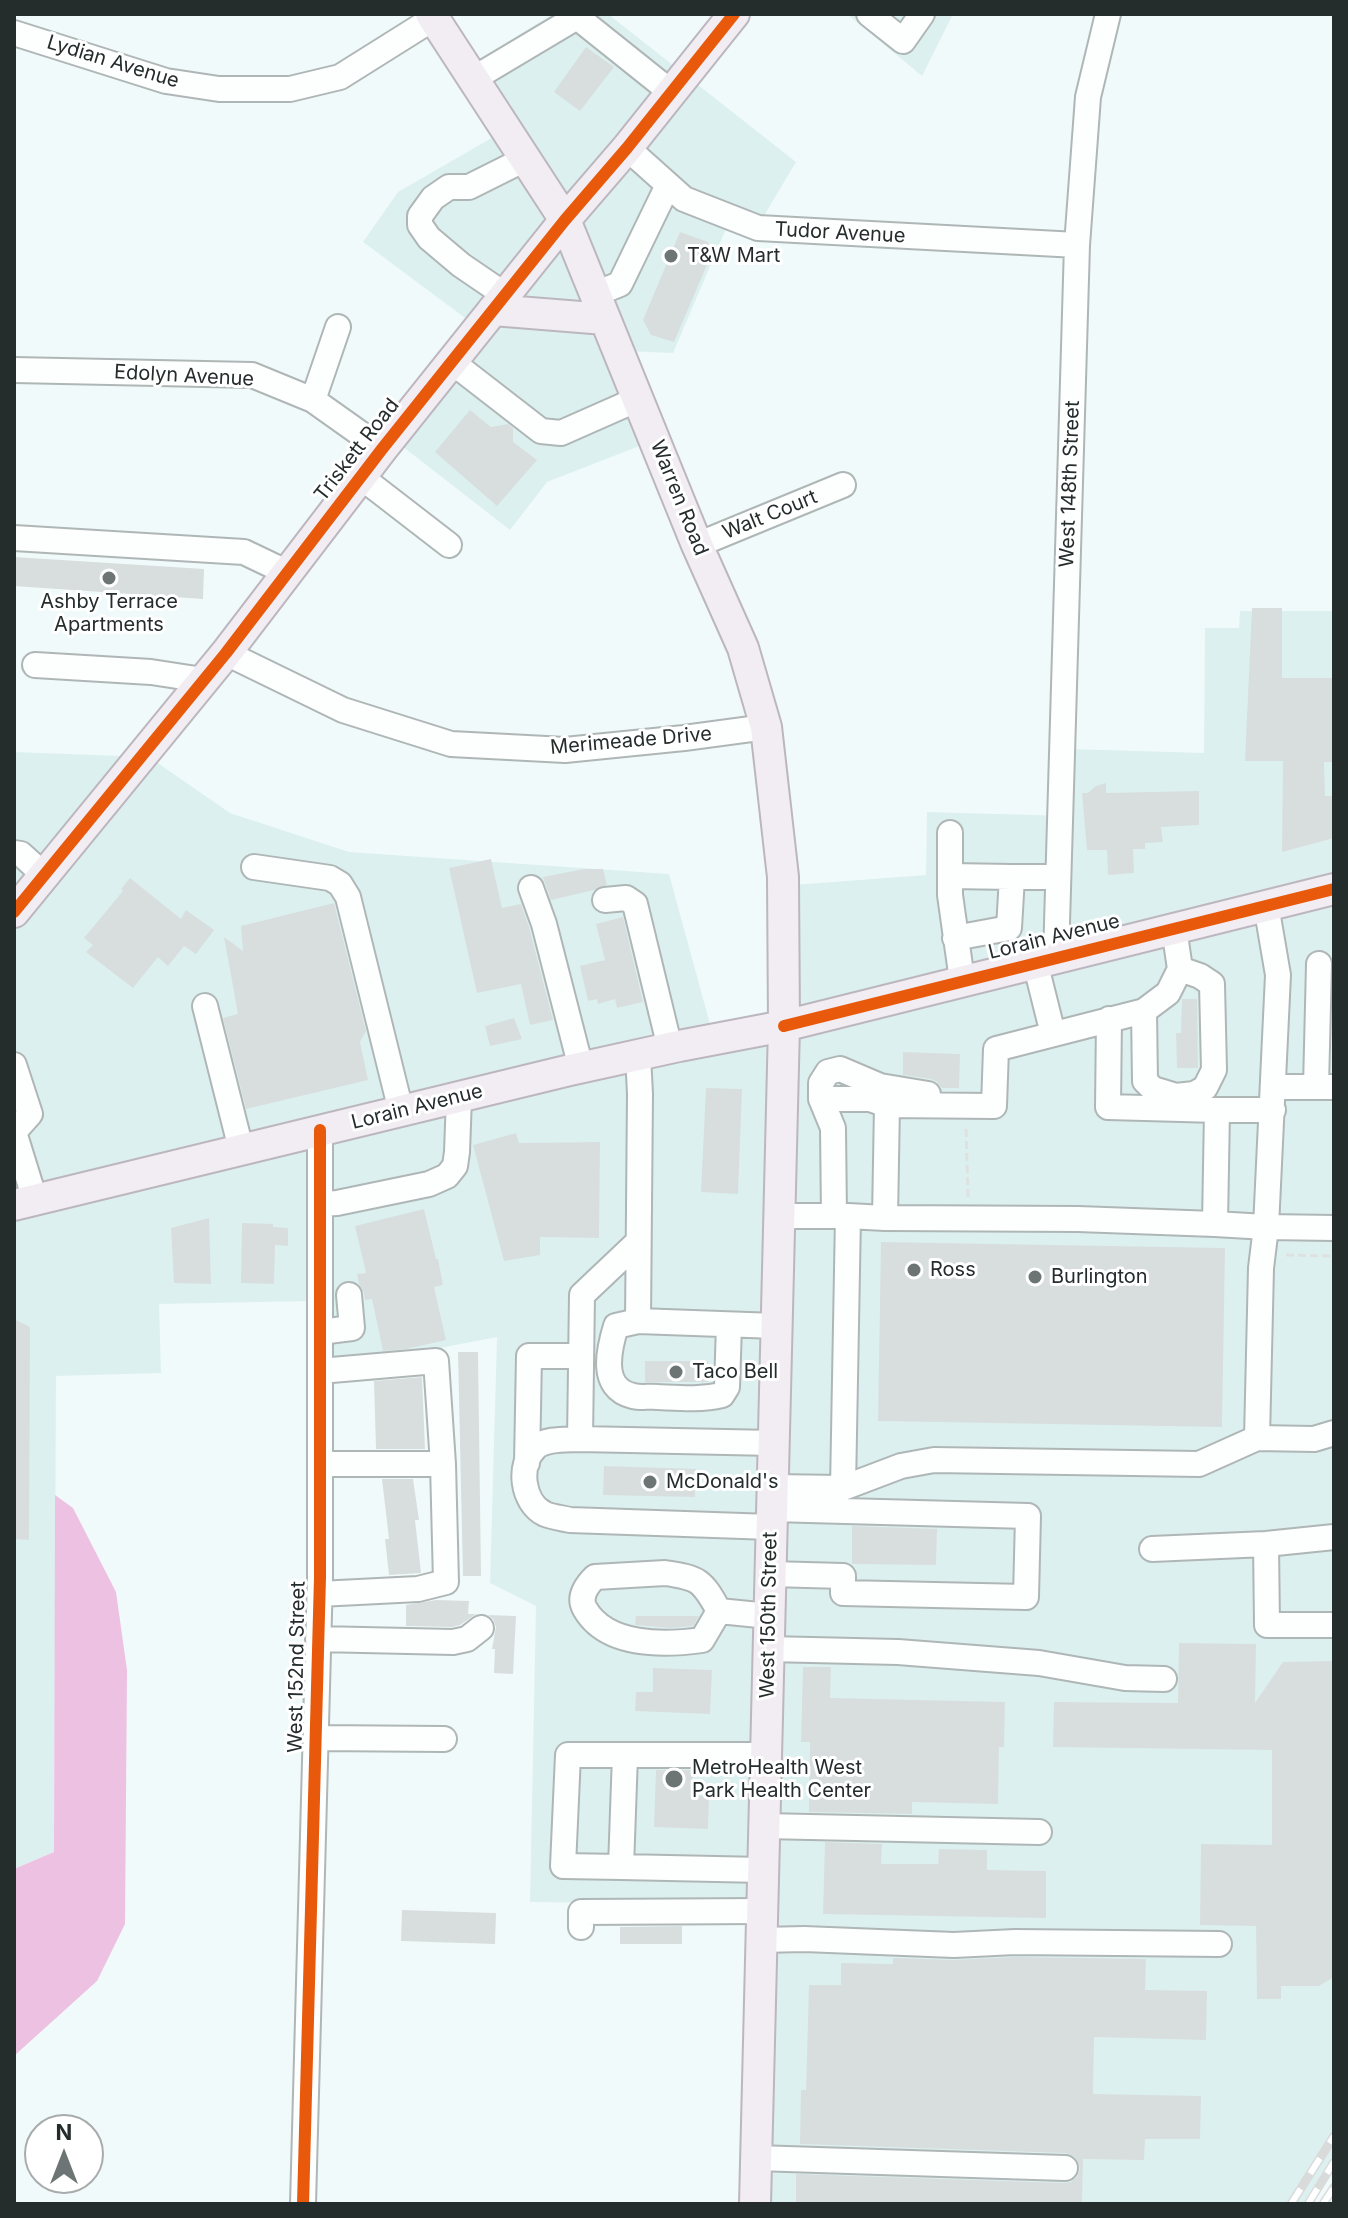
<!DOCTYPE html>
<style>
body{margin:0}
#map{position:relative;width:1348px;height:2218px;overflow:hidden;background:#f1fafa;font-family:Inter,sans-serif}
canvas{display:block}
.frame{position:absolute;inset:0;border:16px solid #252c2c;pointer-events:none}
.north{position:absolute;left:24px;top:2114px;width:80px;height:80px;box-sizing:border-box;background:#fff;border:2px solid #a8abab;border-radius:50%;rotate:0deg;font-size:22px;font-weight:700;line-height:32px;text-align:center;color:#252c2c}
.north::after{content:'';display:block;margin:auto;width:28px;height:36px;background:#6c7474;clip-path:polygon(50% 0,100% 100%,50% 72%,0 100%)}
</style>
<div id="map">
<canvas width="1348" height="2218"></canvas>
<div class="frame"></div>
<div class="north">N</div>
</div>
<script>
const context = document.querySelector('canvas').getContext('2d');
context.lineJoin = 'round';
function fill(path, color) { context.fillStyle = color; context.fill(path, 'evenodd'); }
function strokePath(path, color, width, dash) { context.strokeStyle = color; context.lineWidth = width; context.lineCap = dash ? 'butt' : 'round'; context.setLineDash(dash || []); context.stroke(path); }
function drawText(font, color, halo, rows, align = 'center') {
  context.font = font + ' Inter,sans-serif'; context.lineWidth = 6; context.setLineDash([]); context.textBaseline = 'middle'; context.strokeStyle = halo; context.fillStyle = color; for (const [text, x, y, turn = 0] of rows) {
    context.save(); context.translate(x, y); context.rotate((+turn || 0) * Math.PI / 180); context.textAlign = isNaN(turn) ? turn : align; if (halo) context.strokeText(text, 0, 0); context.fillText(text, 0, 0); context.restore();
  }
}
fill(new Path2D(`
 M553 14H608L796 162 752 236 726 229 673 353 625 351 660 438 547 482 510 530 398 443 484 332 363 242 398 192 495 136 455 74Z
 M847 14H953L922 76Z
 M1240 611H1334V2154L1303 2204H750L754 1905 530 1902 536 1606 490 1583 497 1337 311 1373V1301L159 1304 161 1373 56 1376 54 1852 14 1869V752L149 757 230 813 349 852 669 874 713 1035 791 1015 793 885 926 875 927 812 1068 816 1069 749 1204 753 1205 628H1239Z`), '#ddf0f0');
fill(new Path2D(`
 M55 1495 73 1508 116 1592 127 1670 125 1924 97 1981 14 2056V1869L54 1852Z`), '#edc1e2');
fill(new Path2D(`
 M586 47 614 67 580 111 554 92Z
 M680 232 708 242 712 253 674 342 651 335 643 320Z
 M470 410 491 427 508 424 513 428V442L537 460 497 506 435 452Z
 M14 557 204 569 203 599 14 586Z
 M1252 608H1282V678H1334V762H1324L1325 796H1334V838L1282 852 1283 761H1245Z
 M1106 783V793L1199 791V825L1161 827 1163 842 1145 843V849H1133L1134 873 1108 875 1107 850H1087L1082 793H1088L1096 786Z
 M491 859 502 908 521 904 529 927 553 1020 530 1025 521 984 477 993 449 868Z
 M584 869H603L607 885 594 890 551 900 543 877Z
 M130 878 181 919 186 910 214 930 196 954 184 946 168 966 158 957 133 988 86 952 93 945 84 938 123 891 121 889Z
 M334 903 366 1031 360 1042 368 1080 246 1109 223 1018 238 1014 224 937 243 951 241 926Z
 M623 917 643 1002 617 1008 615 999 598 1004 597 999 588 1001 580 966 605 960 596 924Z
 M1182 999H1197L1198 1068H1177L1176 1033H1181Z
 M514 1018 522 1039 490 1046 485 1026Z
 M903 1052 960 1054 959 1088H942L937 1082 931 1079 903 1075Z
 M706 1088 742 1089 738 1194 701 1192Z
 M516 1133 519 1143 600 1142 599 1238 540 1237V1255L504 1261 473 1145Z
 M424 1209 436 1259H438L443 1285 434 1287 446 1340 406 1349 383 1351 372 1299 365 1300 364 1293 359 1284 357 1274 366 1273 355 1226Z
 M209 1218 211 1284 174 1283 171 1228Z
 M242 1223 273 1224V1227L288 1228V1246L275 1245 274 1284 241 1283Z
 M881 1242 1225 1248 1222 1427 878 1421Z
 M14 1319 30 1327 29 1540 14 1539Z
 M458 1352H478L481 1576H463Z
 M645 1361H708V1382H645Z
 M422 1377 425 1449H376L374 1381Z
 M604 1466 696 1469 695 1497 603 1495Z
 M382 1479H413L419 1520H415L421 1573 389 1575 385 1539H389Z
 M852 1526 937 1529 936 1565 852 1564Z
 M436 1600 469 1601 468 1614H476L460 1625 452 1627 406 1626V1605Z
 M488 1615 516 1616 513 1674 494 1673 495 1649H492L496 1627 493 1619Z
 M636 1616H699L693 1626 671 1628 635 1625Z
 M1179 1643 1256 1644 1255 1703 1283 1662 1334 1661V1977L1319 1986H1281V1999H1257L1256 1926 1200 1925 1201 1844 1272 1845V1750L1053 1747 1054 1702 1178 1703Z
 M803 1667H831L830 1698 1005 1702 1004 1747H999L998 1804 912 1802V1814L809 1812 810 1742H801Z
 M653 1668 712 1670 710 1714 635 1711 636 1692H653Z
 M656 1770H693L692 1796H709L708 1829 654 1827Z
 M825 1842 882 1844 881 1864H938L939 1849 987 1850V1870L1046 1871V1918L823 1914Z
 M402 1910 496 1913 495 1944 401 1941Z
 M682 1926V1944H620V1927Z
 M1015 1957 1146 1959 1145 1990 1207 1991 1206 2040 1094 2037 1093 2094 1201 2096 1200 2139H1145L1144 2160 1083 2159 1082 2204H796V2174L1065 2183 1071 2182 1077 2177 1080 2169 1078 2162 1074 2156 1065 2153 800 2144 801 2090H806L809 1985H841V1963L893 1964V1958L954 1960Z`), '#d8dede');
const minor = new Path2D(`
 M869 14 903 41 922 14
 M14 33 166 81 219 89H290L340 77 434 18
 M473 79 577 17 672 93
 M627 148 684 199 758 228 1077 245
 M595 294 620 284 668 185
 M505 295 461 265 429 238 420 225V216L433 198 449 187H469L525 159
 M452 362 541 431 561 433 638 399
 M14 370 252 375 313 400 382 449
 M313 400 338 327
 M361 477 449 545
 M14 538 244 552 288 573
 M697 545 843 485
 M226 653 343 710 451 744 565 750 684 738 766 727
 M35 665 151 672 203 680
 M950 833V895L962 980
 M14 853 21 854 44 875
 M254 867 330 878 340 884 348 897 401 1111
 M950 876 1012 877 1009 928 955 938
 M1012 877H1058
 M531 888 544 924 581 1068
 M605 900 626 898 635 904 670 1048
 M1056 957 1077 245 1088 97 1108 14
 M1035 962 1053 1034
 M205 1006 241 1149
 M1144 1011 1145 1081 1153 1089 1176 1096 1194 1094 1205 1088 1214 1070 1212 984 1200 976 1180 969
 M638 1055 640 1094 638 1321 776 1326
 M14 1065 30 1114 14 1132 35 1200
 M1274 1087H1334
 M1316 1087 1319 964
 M821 1099H870L887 1105
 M1217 1110H1273
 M320 1204 337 1203 429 1184 447 1176 455 1166 457 1152 459 1097
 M834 1216 833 1128 821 1099V1083L828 1072 840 1069 880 1086 928 1094
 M848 1216 885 1218 887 1105 994 1106 996 1049 1144 1011 1168 993 1180 969 1174 928
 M885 1218 1078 1219 1215 1224 1217 1110 1108 1107 1109 1019
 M1215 1224 1266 1227 1278 975 1266 905
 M1334 1228 1266 1227 1261 1268 1257 1438 1314 1439 1334 1433
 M638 1321 616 1326C609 1349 599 1388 633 1396 641 1398 650 1396 658 1397 680 1398 700 1400 722 1395L727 1387 729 1325
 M320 1332 352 1328 349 1295
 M320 1371 436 1361 443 1464
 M580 1439 582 1295 638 1242
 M527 1463 529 1356H581
 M772 1487 843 1488 848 1216H779
 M843 1488 901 1466 934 1460 1199 1464 1257 1438
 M771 1527 570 1520C562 1518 552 1517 545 1514 522 1503 517 1464 536 1447 547 1438 567 1440 580 1439L774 1443
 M1266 1544 1267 1625H1334
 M1152 1549 1266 1544 1334 1537
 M665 1573C699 1578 702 1580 719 1611L702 1640C665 1645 607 1647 585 1609 578 1597 586 1586 595 1577Z
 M770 1574 843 1576V1593L1026 1597 1028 1516 772 1509
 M319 1594 418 1589 446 1582 443 1464H320
 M719 1611 769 1616
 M318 1639 453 1642 467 1639 481 1628
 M768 1649 898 1652 1039 1663 1125 1678 1164 1679
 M316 1738 444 1739
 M764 1826 1039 1832
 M621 1867 563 1866 568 1755H625
 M763 1870 621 1867 625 1755H766
 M581 1927V1912L762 1911
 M761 1940 804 1939 954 1945 1015 1942 1219 1944
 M756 2158 1065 2168
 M303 2204 320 1577V1130`);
const major = new Path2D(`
 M431 14 565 220 697 545 743 648 766 727 783 877 784 1026 755 2204
 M493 310 605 319
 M14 912 226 653 382 449 565 220 627 148 734 14
 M14 1205 570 1070 679 1046 784 1026 1334 889`);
strokePath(minor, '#afb6b6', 28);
strokePath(major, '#bcb6be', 34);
strokePath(new Path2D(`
 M966 1129 968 1197
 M1286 1255 1334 1256`), '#dfe1e1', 3, [8, 4]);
strokePath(minor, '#fdfefe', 24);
strokePath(major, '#f2edf2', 30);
const rail = new Path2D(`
 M1291 2204 1334 2136
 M1308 2204 1334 2162
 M1323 2204 1334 2187`);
strokePath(rail, '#d9dbdb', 9);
strokePath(rail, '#fff', 6, [18]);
strokePath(new Path2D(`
 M14 912 226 653 382 449 565 220 627 148 734 14
 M784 1026 1334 889
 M303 2204 320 1577V1130`), '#e8590c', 12);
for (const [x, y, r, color] of [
 [671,256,8,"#6c7474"],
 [109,578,8,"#6c7474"],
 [914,1270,8,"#6c7474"],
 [1035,1277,8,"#6c7474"],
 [676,1372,8,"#6c7474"],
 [650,1482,8,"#6c7474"],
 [674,1779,10,"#6c7474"]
]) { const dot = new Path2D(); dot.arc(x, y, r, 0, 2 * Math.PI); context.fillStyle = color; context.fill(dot); strokePath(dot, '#fff', 3); }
drawText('20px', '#252c2c', '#fff', [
 ["Lydian Avenue",113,62,17],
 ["Tudor Avenue",840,233,3],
 ["Edolyn Avenue",184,376,3],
 ["Triskett Road",357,450,-52],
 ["West 148th Street",1070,484,-88],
 ["Warren Road",679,498,68],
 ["Walt Court",770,515,-22],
 ["Merimeade Drive",631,741,-5],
 ["Lorain Avenue",1054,937,-14],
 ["Lorain Avenue",417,1107,-14],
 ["West 150th Street",769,1615,-89],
 ["West 152nd Street",297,1667,-89]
]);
drawText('20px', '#252c2c', '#fff', [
 ["T&W Mart",687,256],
 ["Ashby Terrace",109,602,"center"],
 ["Apartments",109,625,"center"],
 ["Ross",930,1270],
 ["Burlington",1051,1277],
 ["Taco Bell",692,1372],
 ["McDonald's",666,1482],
 ["MetroHealth West",692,1768],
 ["Park Health Center",692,1791]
], 'left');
</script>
